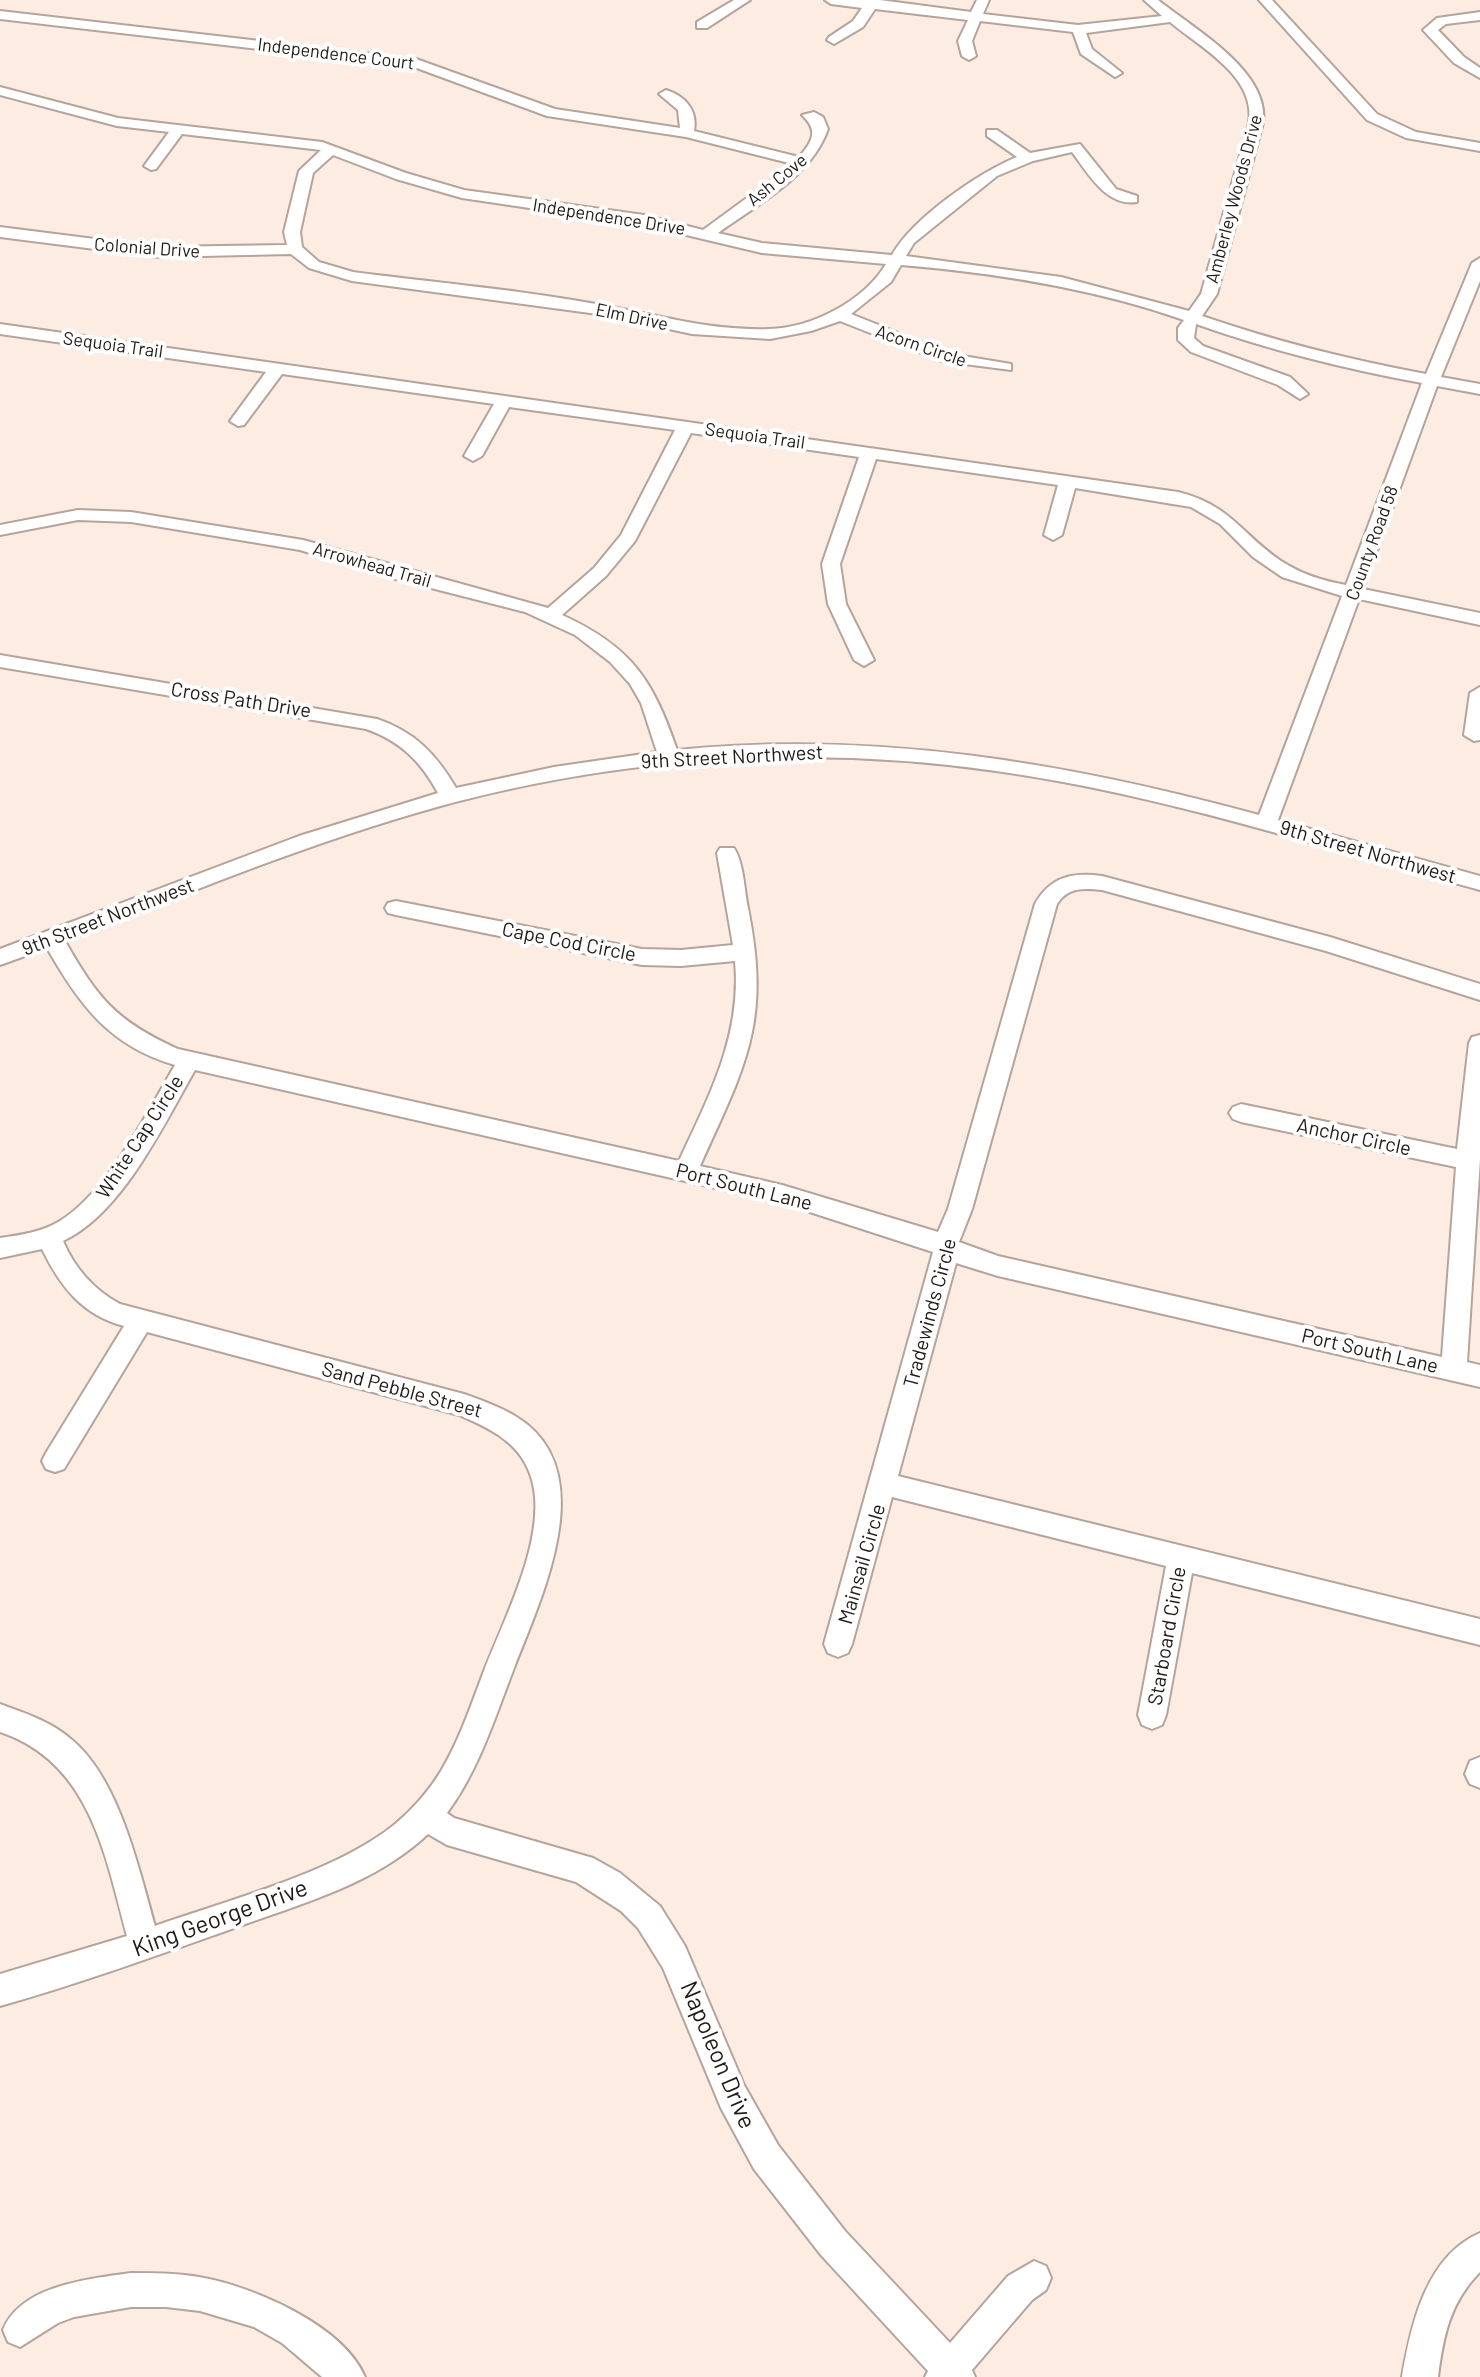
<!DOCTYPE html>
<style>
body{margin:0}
canvas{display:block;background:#fdece2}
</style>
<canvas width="1480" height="2377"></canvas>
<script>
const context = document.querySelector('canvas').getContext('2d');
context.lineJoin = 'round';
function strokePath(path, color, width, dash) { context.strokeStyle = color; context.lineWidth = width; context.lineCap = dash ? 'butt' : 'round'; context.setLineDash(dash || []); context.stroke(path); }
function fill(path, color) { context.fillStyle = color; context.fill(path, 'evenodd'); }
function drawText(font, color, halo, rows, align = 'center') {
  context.font = font + ' Barlow,sans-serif'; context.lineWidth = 8; context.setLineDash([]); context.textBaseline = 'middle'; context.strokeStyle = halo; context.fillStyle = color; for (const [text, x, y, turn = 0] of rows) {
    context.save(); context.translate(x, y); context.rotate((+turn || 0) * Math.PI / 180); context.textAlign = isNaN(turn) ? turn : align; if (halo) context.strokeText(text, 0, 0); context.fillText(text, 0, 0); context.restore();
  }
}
const minor = new Path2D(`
 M734 0H750L707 28H697V22Z
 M825 0H880L971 12 977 0H989L983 14 1078 25 1162 16 1144 0H1158C1194 29 1270 71 1263 123L1217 294 1202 316C1275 341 1350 360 1426 374L1472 263 1480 258V281L1441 377 1480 384V394L1437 386 1363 589 1480 613V625L1359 599 1278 820 1480 876V890C1320 847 1161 794 996 771 803 743 603 758 416 813 296 848 181 896 65 941 98 999 116 1021 178 1049L679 1161C709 1096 742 1035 735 961L681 966 642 965 396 915 388 913 385 908 388 903 396 901 642 949 681 950 733 945 717 853 720 848H734C744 864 744 889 748 908 771 1023 746 1064 700 1166L782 1185 938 1232 948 1209 1035 904C1050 877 1072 872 1102 876L1330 937 1480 984V1000L1326 951 1102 890C1083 888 1068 887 1057 904L972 1209 959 1242 998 1256 1442 1357 1456 1167 1241 1122 1233 1119 1229 1113 1233 1107 1241 1104 1457 1149 1469 1043 1472 1037 1480 1035V1159L1467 1362 1480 1365V1387L998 1276 956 1263 898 1476 1480 1619V1645L1192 1573 1166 1715 1162 1725 1152 1729 1142 1725 1138 1715 1166 1566 892 1497 852 1644 848 1653 838 1657 828 1653 824 1644 933 1252 782 1203 195 1070C164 1124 122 1214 63 1241 75 1269 94 1290 120 1304L464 1394C481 1400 500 1407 515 1416 604 1469 541 1598 514 1668 495 1717 479 1770 447 1813L454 1818 593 1858 620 1873 660 1906 685 1946 744 2085 778 2145 845 2231 950 2343 1008 2276 1034 2261 1046 2266 1051 2278 1046 2290 1032 2300 972 2370 975 2377H925L928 2371 821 2255 754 2169 721 2108 663 1968 638 1928 621 1911 576 1882 447 1845 428 1834C375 1884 303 1903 237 1927 158 1955 81 1983 0 2006V1974L127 1936C105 1854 90 1762 0 1732V1704C25 1713 52 1722 72 1740 119 1779 139 1869 155 1926 228 1900 334 1873 394 1825 412 1810 429 1791 441 1771 460 1739 471 1705 484 1671 504 1619 548 1536 532 1480 522 1443 491 1429 459 1415L147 1332 64 1469 55 1472 46 1469 42 1461 46 1453 124 1326C82 1315 60 1286 42 1249L0 1258V1238C21 1235 42 1232 60 1221 108 1191 147 1113 175 1065 109 1046 79 1004 47 948L0 965V949L299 836 438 793C421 762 401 741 366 729L0 667V655L377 719C415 732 436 754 456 788L554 767 657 752 641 703 630 684 610 662 575 635 525 612 380 575 300 550 131 522 78 520 0 535V525L78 510 131 512 303 540 548 608 594 568 621 535 675 430 509 407 482 456 473 461 464 456 494 404 282 374 244 425 238 426 230 421 266 372 0 334V324L1178 492C1231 505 1241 534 1281 561 1301 574 1323 581 1346 585L1422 383C1345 369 1270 350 1196 324L1194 338 1203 346 1290 377 1308 394 1300 399 1278 385 1191 352 1178 340V328L1184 320C1093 288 996 273 901 265L891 282 851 314 951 354 1011 364V370L941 361 840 321 811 331 770 339 692 334 605 315 352 281 309 268 291 254 158 257 0 237V227L158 247 287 245 284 232 299 171 321 150 182 134 156 169 151 170 144 166 169 132 117 126 0 95V87L118 118 322 142 406 173 464 190 644 215 703 230 793 164 686 137 547 116 414 67 0 19V11L416 59 555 109 680 128 678 110 659 94 666 90C685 96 698 110 694 131L799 157C814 140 818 130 802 115L814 112 823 117 828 129C811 177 758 204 718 233L762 243 892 255C913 218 978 173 1017 157L987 136V130H997L1030 153 1080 144 1116 189 1137 196V202C1106 207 1088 173 1072 152L1033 161 997 176 914 243 906 256 1061 277 1189 311 1201 294 1249 123C1256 76 1201 48 1170 22L1086 33 1092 49 1122 73 1115 77 1081 54 1073 32 980 21 972 41 976 56 969 60 962 56 958 41 968 20 875 9 863 27 834 44 827 40 829 37 853 21 862 8 831 4ZM333 155 396 179 462 198 644 225 762 253 886 264C864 301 812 328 769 329 713 331 661 316 607 306 523 290 437 283 353 272L319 262 302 247 300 232 313 173ZM691 433 859 457 822 564 828 604 854 660 864 666 874 660 846 604 840 564 876 459 1058 485 1044 535 1053 540 1062 535 1075 488 1191 507 1220 524 1253 557 1282 577 1342 596 1259 815C1068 763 875 730 677 750 653 680 632 647 562 615L606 576 635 541Z
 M1259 0H1272L1377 114 1416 132 1480 143V151L1406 138 1367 120Z
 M1480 12V20L1446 24 1438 30 1464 57 1480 68V78L1454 63 1423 30 1437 18Z
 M1480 687V740L1474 741 1464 735 1470 693Z
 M1480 1757V1788L1470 1784 1465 1774 1470 1761Z
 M1480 2233V2272C1450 2302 1443 2337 1438 2377H1402C1411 2325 1426 2256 1480 2233Z
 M131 2273C154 2273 177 2273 199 2277 252 2286 343 2325 365 2377H322L282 2343 254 2327 200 2311 166 2307H131L74 2317 58 2323 20 2347 8 2342 3 2330C21 2285 89 2279 131 2273Z`);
strokePath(minor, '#b4a49b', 4);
fill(minor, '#fff');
drawText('18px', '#201a17', '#fff', [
 ["Independence Court",336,54,7],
 ["Ash Cove",777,180,-39],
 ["Amberley Woods Drive",1234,199,-75],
 ["Independence Drive",609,217,9],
 ["Colonial Drive",147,248,4],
 ["Elm Drive",632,317,12],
 ["Sequoia Trail",113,345,8],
 ["Acorn Circle",921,346,19],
 ["Sequoia Trail",755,436,8],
 ["County Road 58",1372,543,-70],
 ["Arrowhead Trail",372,565,16]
]);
drawText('20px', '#201a17', '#fff', [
 ["Cross Path Drive",241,700,9],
 ["9th Street Northwest",732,757,-3],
 ["9th Street Northwest",1368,852,16],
 ["9th Street Northwest",108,917,-21],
 ["Cape Cod Circle",569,942,11],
 ["White Cap Circle",140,1137,-57],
 ["Anchor Circle",1354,1137,12],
 ["Port South Lane",744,1187,14],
 ["Tradewinds Circle",930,1313,-75],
 ["Port South Lane",1370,1351,13],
 ["Sand Pebble Street",402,1390,15],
 ["Mainsail Circle",862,1564,-74],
 ["Starboard Circle",1167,1636,-80]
]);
drawText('24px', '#201a17', '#fff', [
 ["King George Drive",220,1918,-20],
 ["Napoleon Drive",718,2055,67]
]);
</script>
